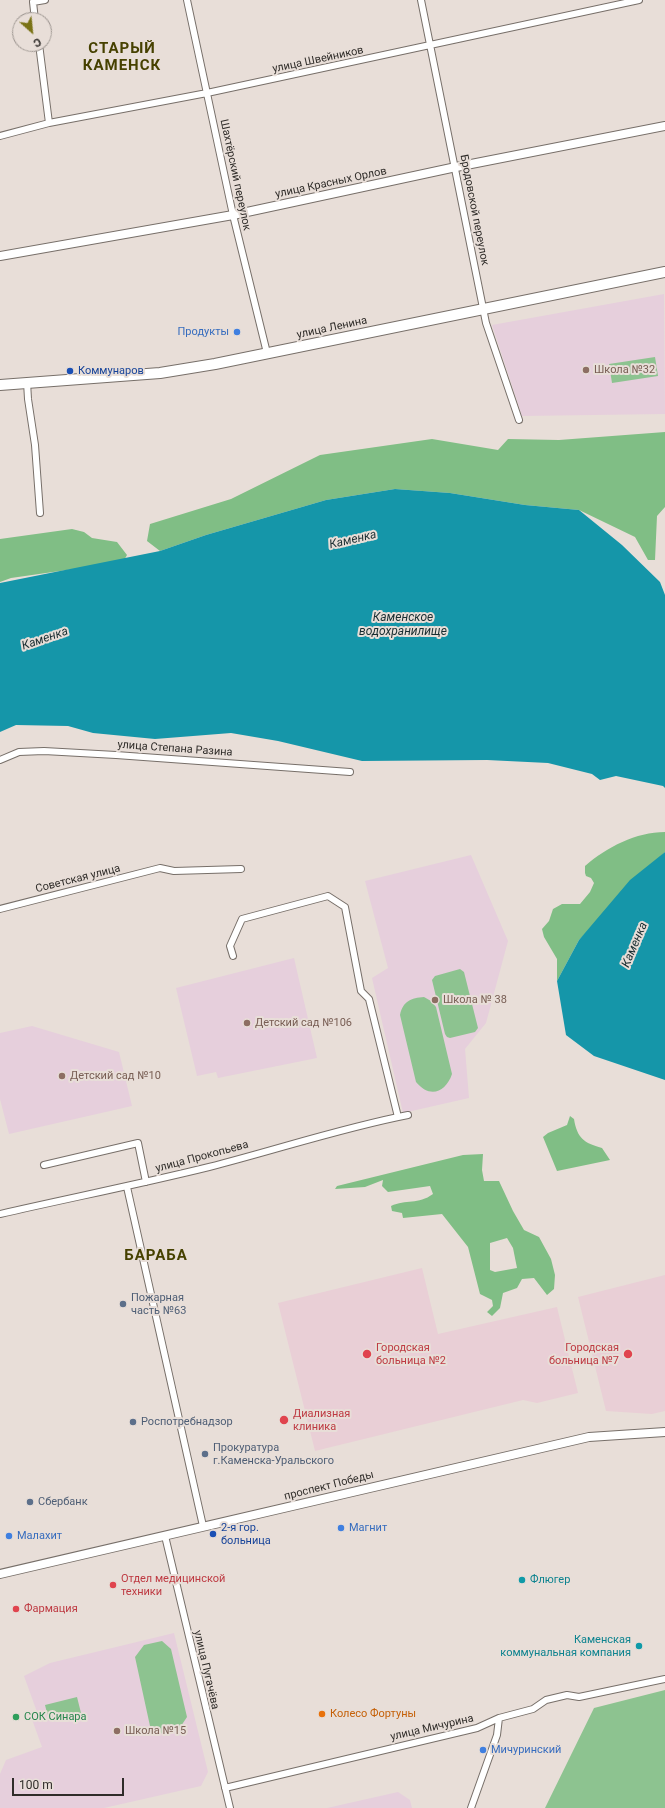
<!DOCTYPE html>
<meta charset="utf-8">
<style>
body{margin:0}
#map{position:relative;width:665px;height:1808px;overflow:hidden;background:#e8ded8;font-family:Roboto,sans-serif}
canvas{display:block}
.north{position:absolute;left:12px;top:12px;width:40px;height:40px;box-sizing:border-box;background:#e8ded8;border:1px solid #9e9792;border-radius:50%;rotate:153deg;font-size:11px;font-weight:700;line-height:16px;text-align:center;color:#2f2c29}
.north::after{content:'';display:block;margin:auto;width:14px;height:18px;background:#7a7316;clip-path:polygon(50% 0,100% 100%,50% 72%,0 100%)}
.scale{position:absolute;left:12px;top:1778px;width:112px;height:18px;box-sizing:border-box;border:2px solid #2f2c29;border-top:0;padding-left:5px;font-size:12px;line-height:14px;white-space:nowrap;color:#2f2c29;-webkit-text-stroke:3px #e8ded8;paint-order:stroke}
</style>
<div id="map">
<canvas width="665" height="1808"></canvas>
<div class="north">С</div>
<div class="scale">100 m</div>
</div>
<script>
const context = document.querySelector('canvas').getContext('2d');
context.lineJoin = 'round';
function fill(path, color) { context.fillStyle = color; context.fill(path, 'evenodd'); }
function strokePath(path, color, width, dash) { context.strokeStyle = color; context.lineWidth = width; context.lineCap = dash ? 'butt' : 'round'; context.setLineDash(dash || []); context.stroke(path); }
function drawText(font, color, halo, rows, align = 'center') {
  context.font = font + ' Roboto,sans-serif'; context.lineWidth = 4; context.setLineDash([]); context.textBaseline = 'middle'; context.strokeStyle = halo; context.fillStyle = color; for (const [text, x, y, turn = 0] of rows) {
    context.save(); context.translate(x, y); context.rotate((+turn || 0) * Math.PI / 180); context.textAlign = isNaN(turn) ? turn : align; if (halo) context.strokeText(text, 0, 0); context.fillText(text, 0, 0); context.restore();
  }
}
fill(new Path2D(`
 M664 294 665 414 522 416 492 325Z
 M471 855 508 941 486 1023 465 1049 469 1098 403 1113 372 978 388 968 365 881Z
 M294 958 317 1058 218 1078 216 1072 197 1076 176 988Z
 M32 1026 119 1052 132 1106 9 1134 0 1099V1033Z
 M174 1633 208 1772 201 1786 104 1808H0V1774L6 1760 42 1747 30 1714 37 1712 24 1676 50 1663Z
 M398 1792 410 1800 412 1808H327Z`), '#e6cfdc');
fill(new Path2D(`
 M422 1268 438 1334 557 1307 578 1393 537 1403 523 1400 315 1451 278 1303Z
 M665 1275V1411L652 1414 606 1411 578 1297Z`), '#e9cfd6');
fill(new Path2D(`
 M655 357 658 376 612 383 609 364Z
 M460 969 464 972 478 1028 475 1032 450 1038 447 1037 445 1034 432 980 435 976Z
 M424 997 431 1001 436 1007 452 1074C446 1092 430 1099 416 1082L400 1015C403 1001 411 998 424 997Z
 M162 1641 171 1649 187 1717 179 1729 159 1734 150 1726 135 1657 144 1645Z
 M665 1690V1808H545L594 1708Z
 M77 1697 81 1713 49 1721 45 1705Z`), '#8dc390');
fill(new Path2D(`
 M665 432V507L657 516 655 560H648L635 537 579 510 525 505 450 493 395 489 326 500 206 535 160 551 147 541 150 524 231 499 320 455 432 439 498 450 508 439 559 440Z
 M72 529 84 532 92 538 117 542 127 555 123 562 11 578 0 582V539Z
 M665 832V852L579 940 557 981V959L544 937 542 929 549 921 553 909 562 904H580L590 892 594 883 591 878 586 876 585 873V866C607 847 636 832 665 832Z
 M570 1116 574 1119C577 1138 584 1143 602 1148L610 1160 557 1171 543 1137 548 1133 567 1125Z
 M483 1154 482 1170 484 1181H499L513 1211 524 1230 539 1237 551 1259 555 1275 554 1289 547 1295 534 1278 522 1279 517 1288 503 1293 500 1308 492 1316 487 1312 493 1306 492 1300 480 1294 468 1247 442 1214 403 1218 402 1213 392 1211 391 1206C406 1199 418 1205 433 1194L430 1186 388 1192 382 1186 383 1180 365 1187 335 1189 337 1186 463 1155ZM507 1238 513 1248 517 1268 495 1272 490 1270V1243Z`), '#80be85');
fill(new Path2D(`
 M395 489 450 493 525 505 579 510 622 545 660 582 665 595V788L663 786 616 776 600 780 592 774 548 763 487 760 362 761 278 741 231 733 155 739 93 733 68 726 16 725 0 732V583L160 551 206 535 326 500Z
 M665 852V1080L594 1056 566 1035 557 981 579 940 630 880Z`), '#1596a9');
const minor = new Path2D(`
 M187 0 233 215 267 353
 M421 0 486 323 519 420
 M33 2 35 20
 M33 2 45 0
 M39 44 49 123
 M0 136 49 123 207 93 639 0
 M27 382 28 399 35 445 40 513
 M0 760 19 752 44 751 116 755 350 772
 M0 909 160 868 174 871 241 869
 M233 956 230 946 242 919 328 896 345 907 361 991 369 999 398 1117
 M44 1165 138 1143 146 1182
 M127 1187 203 1526
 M0 1214C70 1198 140 1184 209 1167 276 1150 341 1128 408 1115
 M165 1536 230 1808
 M225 1788 477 1728 499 1718 533 1709 546 1700 567 1695 579 1697 665 1679
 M471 1808 497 1735 499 1718`);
const tertiary = new Path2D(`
 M0 256 233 215 456 167 665 126
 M0 1574 589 1437 665 1432`);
const primary = new Path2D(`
 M0 385 160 373 215 364 665 272`);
strokePath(minor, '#776f69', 8);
strokePath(tertiary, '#776f69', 10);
strokePath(primary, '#776f69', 12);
strokePath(minor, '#fff', 6);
strokePath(tertiary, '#fff', 8);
strokePath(primary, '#fff', 10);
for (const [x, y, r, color] of [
 [237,332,4,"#3f7fe0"],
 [586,370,4,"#8d6e63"],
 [70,371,4,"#1a4fb4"],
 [435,1000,4,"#8d6e63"],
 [247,1023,4,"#8d6e63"],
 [62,1076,4,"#8d6e63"],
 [123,1304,4,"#5c6f8a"],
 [367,1354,5,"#e0444e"],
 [628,1354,5,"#e0444e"],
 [284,1420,5,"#e0444e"],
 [133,1422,4,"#5c6f8a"],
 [205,1454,4,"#5c6f8a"],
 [30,1502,4,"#5c6f8a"],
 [341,1528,4,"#3f7fe0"],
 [213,1534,4,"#1a4fb4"],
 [9,1536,4,"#3f7fe0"],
 [522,1580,4,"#0f9aa8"],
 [113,1585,4,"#e0444e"],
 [16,1609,4,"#e0444e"],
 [639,1646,4,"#0f9aa8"],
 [322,1714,4,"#e8710a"],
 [16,1717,4,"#2e9e5b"],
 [117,1731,4,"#8d6e63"],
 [483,1750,4,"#3f7fe0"]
]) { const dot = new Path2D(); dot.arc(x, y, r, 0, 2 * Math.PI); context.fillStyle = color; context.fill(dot); strokePath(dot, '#e8ded8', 1.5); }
drawText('11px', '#2f2c29', '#e8ded8', [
 ["улица Швейников",318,60,-12],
 ["Шахтёрский переулок",235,175,78],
 ["улица Красных Орлов",331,183,-12],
 ["Бродовской переулок",474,210,79],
 ["улица Ленина",332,328,-12],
 ["улица Степана Разина",175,749,4],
 ["Советская улица",78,879,-14],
 ["улица Прокопьева",202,1157,-15],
 ["проспект Победы",329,1486,-14],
 ["улица Пугачёва",206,1670,77],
 ["улица Мичурина",432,1728,-13]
]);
drawText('11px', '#366cbe', '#e8ded8', [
 ["Продукты",229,332,"right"],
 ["Магнит",349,1528],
 ["Малахит",17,1536],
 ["Мичуринский",491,1750]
], 'left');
drawText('11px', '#785e54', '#e8ded8', [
 ["Школа №32",594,370],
 ["Школа № 38",443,1000],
 ["Детский сад №106",255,1023],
 ["Детский сад №10",70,1076],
 ["Школа №15",125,1731]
], 'left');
drawText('11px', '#164399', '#e8ded8', [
 ["Коммунаров",78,371],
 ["2-я гор.",221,1528],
 ["больница",221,1541]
], 'left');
drawText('11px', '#4e5e75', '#e8ded8', [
 ["Пожарная",131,1298],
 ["часть №63",131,1311],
 ["Роспотребнадзор",141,1422],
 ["Прокуратура",213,1448],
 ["г.Каменска-Уральского",213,1461],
 ["Сбербанк",38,1502]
], 'left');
drawText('11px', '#be3a42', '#e8ded8', [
 ["Городская",376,1348],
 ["больница №2",376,1361],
 ["Городская",619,1348,"right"],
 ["больница №7",619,1361,"right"],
 ["Диализная",293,1414],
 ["клиника",293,1427],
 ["Отдел медицинской",121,1579],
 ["техники",121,1592],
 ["Фармация",24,1609]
], 'left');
drawText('11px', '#0d838f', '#e8ded8', [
 ["Флюгер",530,1580],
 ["Каменская",631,1640,"right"],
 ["коммунальная компания",631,1653,"right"]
], 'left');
drawText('11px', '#c56008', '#e8ded8', [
 ["Колесо Фортуны",330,1714]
], 'left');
drawText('11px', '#27864d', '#e8ded8', [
 ["СОК Синара",24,1717]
], 'left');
drawText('italic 12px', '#192d31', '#e8ded8', [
 ["Каменка",353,540,-13],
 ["Каменское",403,618],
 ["водохранилище",403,632],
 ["Каменка",45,639,-19],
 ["Каменка",635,945,-67]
]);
context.letterSpacing = '1px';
drawText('bold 15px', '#464100', '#e8ded8', [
 ["СТАРЫЙ",122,49],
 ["КАМЕНСК",122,66],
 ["БАРАБА",156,1256]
]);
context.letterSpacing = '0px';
</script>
